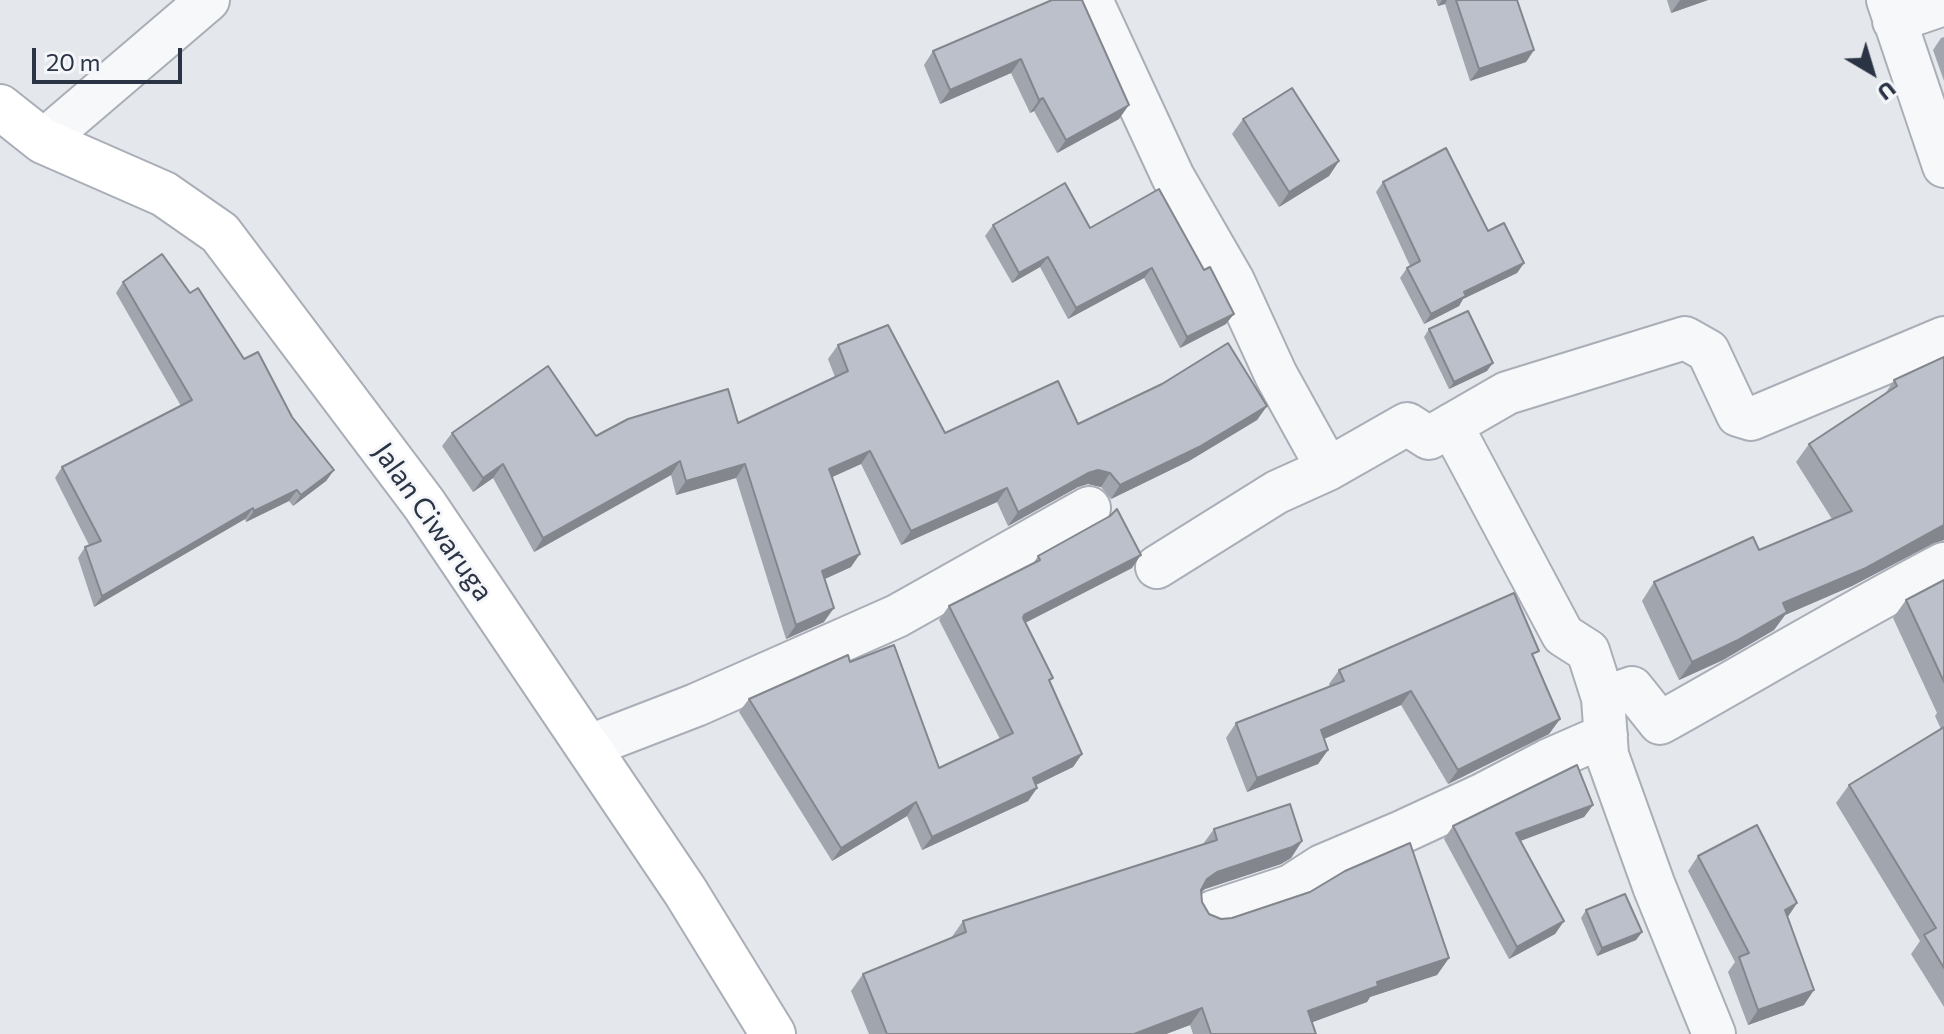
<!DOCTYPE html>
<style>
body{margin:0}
#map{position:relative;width:1944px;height:1034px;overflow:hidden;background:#e4e7ec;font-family:Commissioner,sans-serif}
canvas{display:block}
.north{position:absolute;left:1832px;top:32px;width:80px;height:80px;-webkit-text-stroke:6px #f4f6f9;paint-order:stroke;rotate:142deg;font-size:22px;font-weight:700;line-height:32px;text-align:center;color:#2b3445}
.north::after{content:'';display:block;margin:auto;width:28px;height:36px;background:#2b3445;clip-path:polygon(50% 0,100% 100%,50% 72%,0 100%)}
.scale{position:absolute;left:32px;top:48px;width:150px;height:36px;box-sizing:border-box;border:4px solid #2b3445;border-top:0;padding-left:10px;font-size:24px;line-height:28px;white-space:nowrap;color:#2b3445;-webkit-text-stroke:6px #f4f6f9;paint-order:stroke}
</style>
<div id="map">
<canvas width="1944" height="1034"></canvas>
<div class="north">U</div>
<div class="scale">20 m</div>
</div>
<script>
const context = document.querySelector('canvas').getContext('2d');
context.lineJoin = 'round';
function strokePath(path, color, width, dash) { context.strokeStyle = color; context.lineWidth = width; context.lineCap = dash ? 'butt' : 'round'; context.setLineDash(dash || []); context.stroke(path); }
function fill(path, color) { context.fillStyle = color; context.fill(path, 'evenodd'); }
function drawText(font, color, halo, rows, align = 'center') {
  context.font = font + ' Commissioner,sans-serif'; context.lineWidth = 6; context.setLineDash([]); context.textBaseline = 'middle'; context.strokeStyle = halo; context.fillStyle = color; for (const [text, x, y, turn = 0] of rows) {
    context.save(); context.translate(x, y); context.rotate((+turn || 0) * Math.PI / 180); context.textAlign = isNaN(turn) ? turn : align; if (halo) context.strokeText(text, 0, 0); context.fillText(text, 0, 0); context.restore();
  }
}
const street = new Path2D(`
 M1091 0 1173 177 1233 281 1276 375 1328 469
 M1888 0 1944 166
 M1894 21 1944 4
 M43 141 208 0
 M1451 425 1563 635 1588 651 1603 698 1607 755 1654 886 1714 1034
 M1157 567 1277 492 1328 469 1407 424 1429 438 1507 393 1685 338 1708 351 1738 415 1751 419 1944 338
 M1603 698 1632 688 1660 723C1755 670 1848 614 1944 564
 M587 747 696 705 897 616 1089 508
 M1213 912 1291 886 1322 866 1402 832 1482 795 1549 760 1606 735`);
const secondary = new Path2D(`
 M0 107 43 141 164 194 220 233 424 504 685 891 773 1034`);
strokePath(street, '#a9aeb7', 46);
strokePath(secondary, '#a9aeb7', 48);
strokePath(street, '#f7f8fa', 42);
strokePath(secondary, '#fff', 44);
fill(new Path2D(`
 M1052 0 1119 119 1057 153 1034 111 1030 113 1011 73 940 104 924 65 933 51Z
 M1436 0H1517L1534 50 1526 62 1470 81 1445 4 1438 6Z
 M1667 0H1708L1671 13Z
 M1944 37V81L1933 50 1941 38Z
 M1243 119 1339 161 1329 176 1279 207 1232 134Z
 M1383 182 1488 231 1524 263 1517 273 1463 299 1459 306 1424 324 1400 278 1407 268 1410 266 1376 192Z
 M1159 189 1226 324 1180 348 1144 278 1068 319 1040 267 1012 283 985 236 993 225 1090 228Z
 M123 282 190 293 334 470 326 481 293 506 289 501 246 522 245 519 94 607 78 558 85 547 89 545 55 478 62 467 181 406 116 293Z
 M1429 329 1487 371 1449 389 1424 337Z
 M838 345 945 433 1078 424 1267 406 1257 420 1189 461 1111 499 1101 487 1088 484 1078 487 1008 526 997 502 901 545 861 464 832 477 851 567 824 579V622L786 639 736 478 676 495 671 475 534 552 493 478 473 492 442 446 452 433 596 436 738 423 835 377 828 359Z
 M1944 357V540L1934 543 1852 586 1785 615 1774 630 1723 660 1679 680 1642 601 1654 582 1759 550 1832 519 1796 462 1809 444 1885 394 1894 380Z
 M1038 556 1132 568 1025 623 1050 683 1082 754 1073 767 1036 785 1037 788 1028 801 922 850 907 816 832 861 739 712 749 699 850 662 939 768 1000 739 939 620 949 606 1033 564Z
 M1944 580V1007L1911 954 1920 941 1836 803 1849 785 1941 729 1935 716 1937 713 1893 618 1906 600Z
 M1534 658 1560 719 1549 734 1448 784 1401 705 1324 739 1328 750 1318 764 1247 792 1226 738 1236 723 1330 687 1329 684 1339 670Z
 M1593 805 1584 817 1520 841 1564 921 1555 934 1509 959 1444 839 1453 826Z
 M1214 829 1302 841 1291 858 1281 864 1205 889 1202 892V902L1209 914 1221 919 1449 958 1437 975 1370 997 1367 1002 1312 1022 1316 1034H1193L1190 1025 1166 1034H869L851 991 863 974 951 938 963 921 1203 844Z
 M1698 856 1797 903 1787 918 1804 1005 1748 1025 1728 972 1735 962 1688 871Z
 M1586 910 1642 932 1636 940 1597 956 1581 918Z`), '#a1a5ae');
fill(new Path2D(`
 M1442 0H1447L1445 4 1438 6Z
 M1680 0H1708L1671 13Z
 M1534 50 1526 62 1470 81 1479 69Z
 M1021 59 1011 73 940 104 950 90Z
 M1043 98 1034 111 1030 113 1039 100Z
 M1129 105 1119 119 1057 153 1066 140Z
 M1339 161 1329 176 1279 207 1289 192Z
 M1048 257 1040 267 1012 283 1019 273Z
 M1524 263 1517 273 1463 299 1459 306 1424 324 1431 314 1464 292Z
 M1152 268 1144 278 1068 319 1076 308Z
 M1234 314 1226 324 1180 348 1187 337Z
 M1493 363 1487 371 1449 389 1454 382Z
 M1267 406 1257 420 1189 461 1111 499 1120 485Z
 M870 451 861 464 819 483 829 469Z
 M680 461 671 475 534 552 543 538Z
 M503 464 493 478 473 492 483 478Z
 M745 464 736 478 676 495 686 481Z
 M334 470 326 481 293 506 301 495Z
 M1098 470 1110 473 1101 487 1088 484 1078 487 1008 526 1018 512 1088 473Z
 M1007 488 997 502 901 545 911 531Z
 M297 490 289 501 246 522 254 511Z
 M253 508 245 519 94 607 102 596Z
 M1944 525V540L1934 543 1852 586 1785 615 1774 630 1723 660 1679 680 1692 662 1783 603Z
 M860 554 851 567 812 585 822 571Z
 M1141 555 1132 568 1015 628 1024 615Z
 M834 608 824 622 786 639 796 625Z
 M1411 691 1401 705 1310 745 1321 730Z
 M1560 719 1549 734 1448 784 1458 770Z
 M1328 750 1318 764 1247 792 1257 778Z
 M1082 754 1073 767 1023 791 1033 778Z
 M1037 788 1028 801 922 850 932 837Z
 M916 802 907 816 832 861 841 848Z
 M1593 805 1584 817 1507 846 1516 833Z
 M1302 841 1291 858 1281 864 1205 889 1196 896 1207 879 1217 872Z
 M1797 903 1787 918 1785 910Z
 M1564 921 1555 934 1509 959 1517 947Z
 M1642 932 1636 940 1597 956 1602 948Z
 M1449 958 1437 975 1370 997 1367 1002 1297 1028 1308 1011 1377 982Z
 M1814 990 1804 1005 1748 1025 1758 1010Z
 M1202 1008 1190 1025 1166 1034H1134Z`), '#83868d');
const building = new Path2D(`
 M1052 0H1082L1129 105 1066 140 1043 98 1039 100 1021 59 950 90 933 51Z
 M1456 0H1517L1534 50 1479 69Z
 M1292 88 1339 161 1289 192 1243 119Z
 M1446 148 1488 231 1504 223 1524 263 1464 292 1466 296 1431 314 1407 268 1420 261 1383 182Z
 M1065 183 1090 228 1159 189 1204 270 1210 267 1234 314 1187 337 1152 268 1076 308 1048 257 1019 273 993 225Z
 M162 254 190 293 198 288 244 359 258 352 292 417 334 470 301 495 297 490 254 511 253 508 102 596 85 547 101 541 62 467 192 400 123 282Z
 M1468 311 1493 363 1454 382 1429 329Z
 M888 325 945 433 1058 381 1078 424 1162 384 1228 343 1267 406 1199 447 1120 485 1110 473 1098 470 1088 473 1018 512 1007 488 911 531 870 451 829 469 860 554 822 571 834 608 796 625 745 464 686 481 680 461 543 538 503 464 483 478 452 433 548 366 596 436 628 419 728 389 738 423 848 371 838 345Z
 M1944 357V525L1866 568 1783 603 1787 612 1736 641 1692 662 1654 582 1753 537 1759 550 1852 511 1809 444 1897 386 1894 380Z
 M1117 509 1141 555 1024 615 1023 618 1053 678 1049 680 1082 754 1033 778 1037 788 932 837 916 802 841 848 749 699 848 655 850 662 894 645 939 768 1013 733 949 606 1040 560 1038 556 1110 516Z
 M1944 580V682L1906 600Z
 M1514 593 1539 651 1532 654 1560 719 1458 770 1411 691 1321 730 1328 750 1257 778 1236 723 1344 681 1339 670Z
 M1944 727V968L1924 935 1936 928 1849 785Z
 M1577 765 1593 805 1516 833 1564 921 1517 947 1453 826Z
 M1290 804 1302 841 1292 847 1217 872 1207 879 1201 890 1202 902 1209 914 1221 919 1232 918 1310 892 1345 871 1410 843 1449 958 1377 982 1378 986 1308 1011 1316 1034H1211L1202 1008 1134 1034H887L863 974 966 932 963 921 1217 840 1214 829Z
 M1757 825 1797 903 1785 910 1814 990 1758 1010 1739 957 1749 953 1698 856Z
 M1625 894 1642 932 1602 948 1586 910Z`);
fill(building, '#bbc0ca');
strokePath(building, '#83868d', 2);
drawText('28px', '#2b3445', '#f4f6f9', [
 ["Jalan Ciwaruga",433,522,55]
]);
</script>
